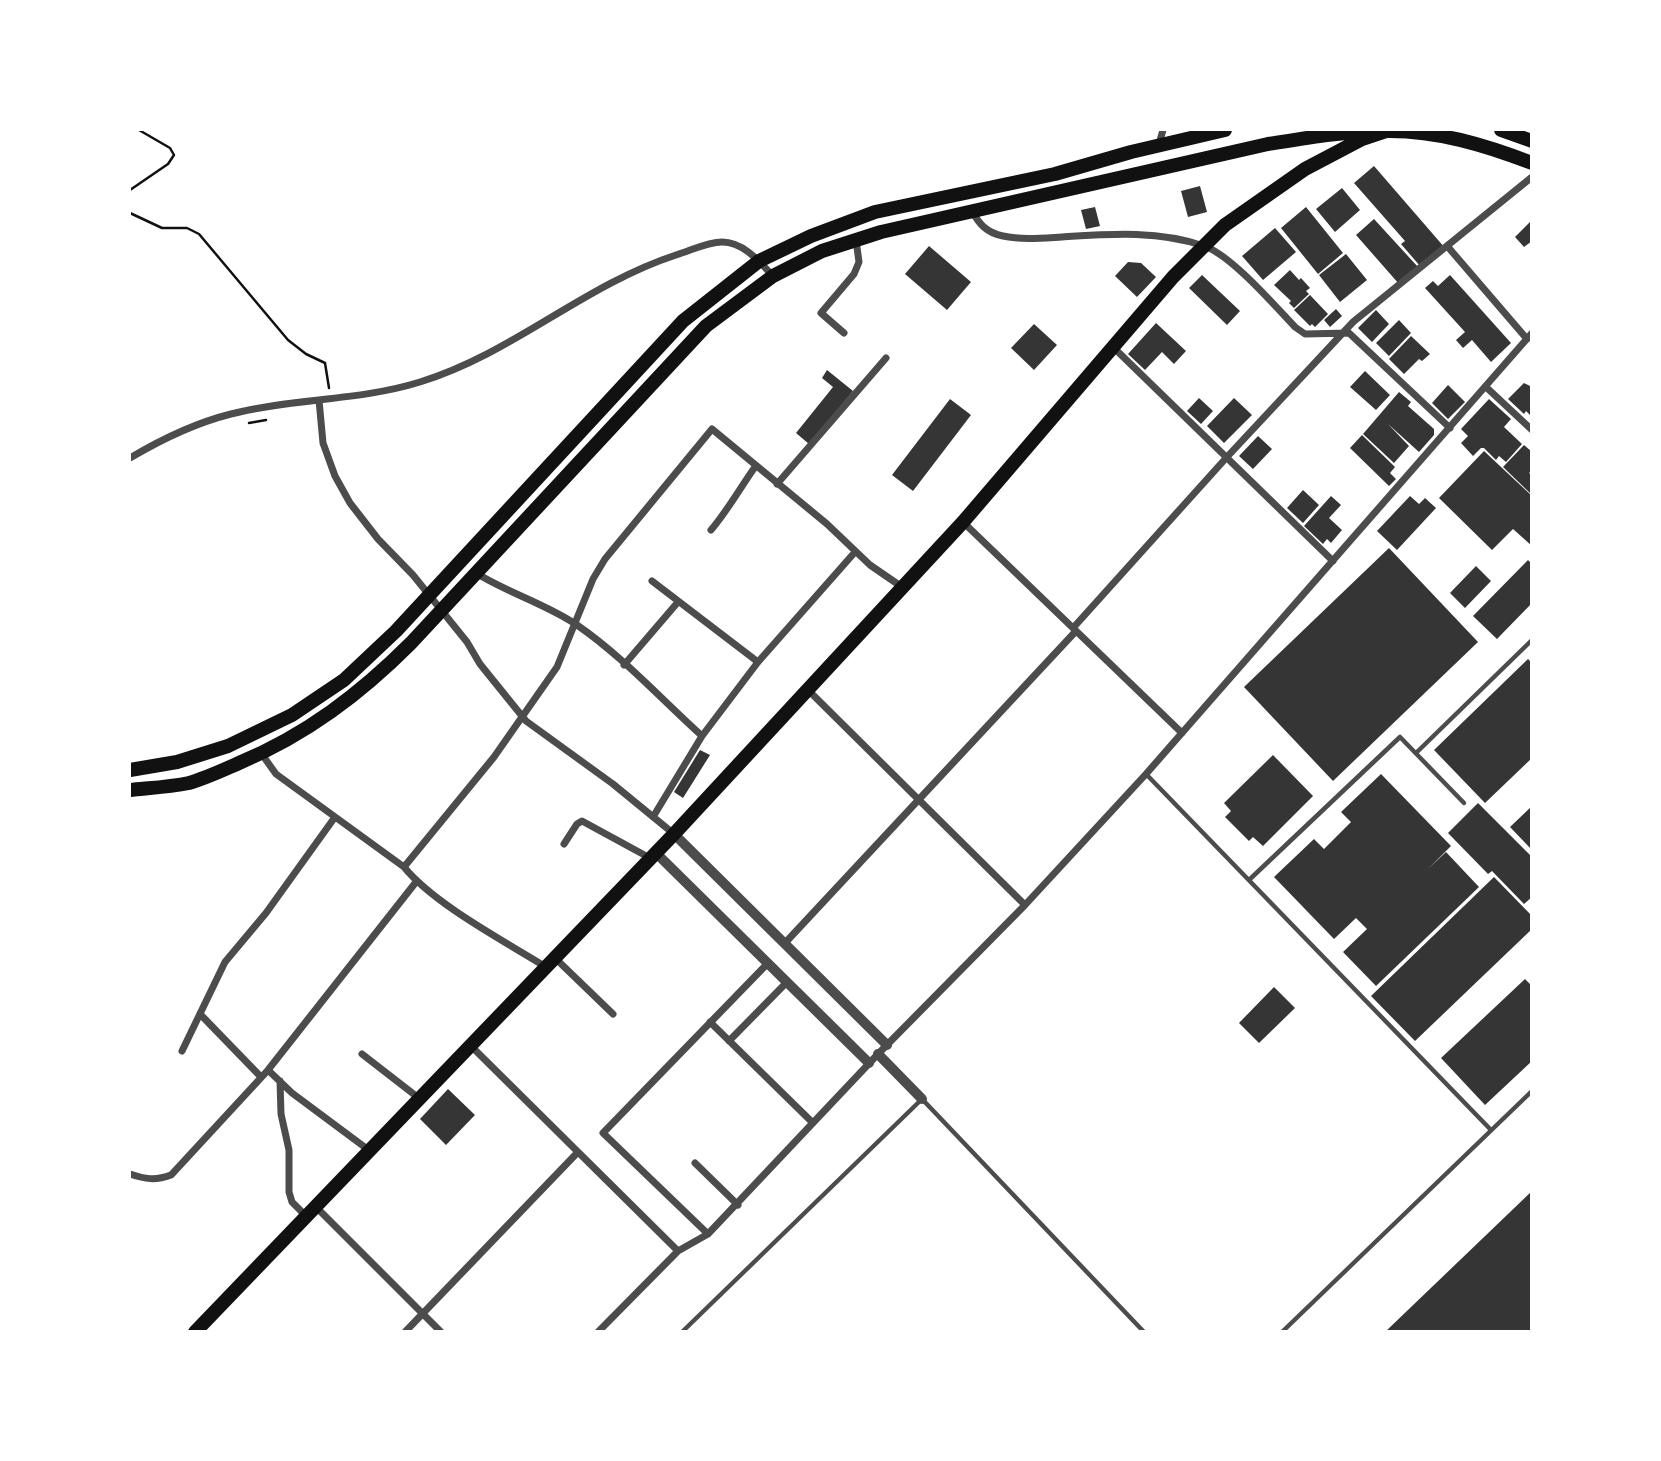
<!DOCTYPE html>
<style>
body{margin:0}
#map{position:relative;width:1661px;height:1461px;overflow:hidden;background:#fff;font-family:"Work Sans",sans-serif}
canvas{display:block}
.frame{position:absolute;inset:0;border:131px solid #fff;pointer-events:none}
</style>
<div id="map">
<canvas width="1661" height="1461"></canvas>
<div class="frame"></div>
</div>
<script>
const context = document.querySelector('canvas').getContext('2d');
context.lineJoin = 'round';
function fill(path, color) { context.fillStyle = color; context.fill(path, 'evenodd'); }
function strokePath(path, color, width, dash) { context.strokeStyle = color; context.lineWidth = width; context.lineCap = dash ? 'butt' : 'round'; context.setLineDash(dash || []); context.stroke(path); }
fill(new Path2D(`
 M1374 166 1445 248 1420 266 1401 244 1405 241 1354 183Z
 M1200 186 1207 212 1188 217 1181 191Z
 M1342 188 1360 210 1335 232 1316 209Z
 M1095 207 1100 226 1086 229 1081 210Z
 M1306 207 1343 253 1318 274 1281 228Z
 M1374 219 1418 267 1399 284 1356 235Z
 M1532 220V241L1524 247 1515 237Z
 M1275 228 1296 252 1263 280 1242 256Z
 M929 246 971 282 947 310 905 274Z
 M1346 254 1367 280 1340 302 1319 275Z
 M1128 262 1141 263 1156 277 1137 297 1115 276Z
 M1290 270 1299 280 1301 278 1310 288 1306 291 1309 294 1294 308 1289 303 1291 301 1274 285Z
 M1202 275 1240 311 1227 325 1189 288Z
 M1450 275 1511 343 1491 362 1472 340 1463 348 1456 340 1465 332 1425 288 1433 281 1438 286Z
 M1310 295 1328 314 1315 327 1312 324 1310 326 1294 310Z
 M1336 309 1342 316 1330 327 1324 320Z
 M1376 310 1389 324 1372 342 1358 328Z
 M1399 320 1411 333 1389 356 1376 343Z
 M1156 323 1186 351 1174 364 1162 352 1145 370 1128 354Z
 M1034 324 1057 345 1034 370 1011 348Z
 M1411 336 1430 354 1422 361 1419 359 1404 374 1389 359Z
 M827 370 853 391 809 444 796 433 833 387 822 378Z
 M1365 371 1390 395 1376 410 1350 387Z
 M1524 383 1532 387 1530 415 1526 411 1524 414 1508 399Z
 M1448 385 1465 402 1448 419 1432 403Z
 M1399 392 1411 402 1408 406 1434 429V435L1419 452 1388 424 1409 446 1394 463 1363 434Z
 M1199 398 1213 411 1201 424 1187 411Z
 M1234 398 1252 415 1224 443 1207 426Z
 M950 399 971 415 913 491 892 475Z
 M1489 399 1511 419 1504 427 1522 444 1506 462 1499 456 1496 460 1484 448H1481L1473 456 1461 443 1468 436 1461 429Z
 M1362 435 1395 467 1390 473 1396 479 1389 486 1350 448Z
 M1258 436 1272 449 1253 469 1239 456Z
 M1524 445 1532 452V470L1529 473 1532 475V495L1503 467Z
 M1484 451 1532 496V546L1513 529 1492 550 1439 498Z
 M1303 490 1319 505 1303 523 1287 508Z
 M1331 496 1341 505 1329 518 1342 530 1331 543 1327 539 1323 544 1304 526Z
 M1410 496 1419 504 1425 498 1436 508 1397 550 1377 531Z
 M1389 548 1478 642 1333 781 1244 687Z
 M1528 560 1532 564V603L1497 639 1473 616Z
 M1476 566 1491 581 1465 608 1450 593Z
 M1528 659 1532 663V758L1485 803 1434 750Z
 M700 750 710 755 683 798 674 792Z
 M1273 755 1313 796 1263 846 1253 837 1249 841 1225 817 1231 811 1224 803Z
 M1381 774 1451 846 1428 869 1446 852 1479 887 1376 986 1343 952 1367 929 1356 918 1334 939 1274 877 1314 839 1324 849 1351 822 1341 812Z
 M1478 803 1532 857V897L1524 904 1492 871 1488 874 1448 833Z
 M1532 806V850L1510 827Z
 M1494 877 1532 916V929L1415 1041 1371 996Z
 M1525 979 1532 986V1061L1485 1105 1441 1058Z
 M1274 987 1295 1008 1259 1043 1239 1023Z
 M448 1089 475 1115 446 1145 420 1119Z
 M1532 1191V1332H1385Z`), '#353535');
strokePath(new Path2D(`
 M130 190 168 164 174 155 170 148 139 130
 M130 213 162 228H187L199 234 288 340 306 354 325 363 329 388
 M249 423 266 420`), '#111', 2.5);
strokePath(new Path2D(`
 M1416 753 1532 640
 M1146 774 1491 1130
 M1249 880 1400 737 1464 803
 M682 1332 922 1099 1144 1332
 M1282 1332 1532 1091`), '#4c4c4c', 4.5);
strokePath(new Path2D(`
 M1159 144 1163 130
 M972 211C979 224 987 233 1003 236 1022 240 1043 238 1062 237 1109 234 1158 230 1204 246 1231 255 1274 305 1295 327L1305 334 1349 333 1450 428
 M1448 247 1527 339
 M844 333 821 313 854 274 859 262 856 240
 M1113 347 1333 561
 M1486 387 1532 430
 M319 400 323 443 335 476 350 503 378 539 413 575 467 642 480 664 526 721 613 784 674 834
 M130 458C162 439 195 423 231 414 293 398 359 401 420 382 512 354 584 285 676 255 690 251 707 242 722 242 743 242 759 261 773 276
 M777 484 886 358
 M963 522 1182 733
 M711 530C728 510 740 488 755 467
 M476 573C508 593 546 604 577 625 622 656 661 699 702 736
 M652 581 758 662
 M1073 628 1227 457 1353 322 1532 177
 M624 665 678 602
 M808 690 1025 905
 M261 753 276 774 404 867C434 904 504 941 546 967
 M653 817 702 736 758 662 855 552
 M564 844 577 824 582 821 650 858
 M404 867 494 757 557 667 593 579 605 559 712 429 827 524 870 565 902 587
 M785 943 1076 631
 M555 958 613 1014
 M200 1014 261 1077
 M710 1022 813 1123
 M729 1041 787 982
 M471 1046 678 1251
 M182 1051 225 962 266 913 335 817
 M362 1054 420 1099
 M268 1070 292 1093 370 1151
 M280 1081 281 1114 289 1150V1192L292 1202 306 1216
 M695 1163 738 1205
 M130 1174C145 1179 155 1181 171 1175L268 1070 416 882
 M316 1207 441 1332
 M708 1234 603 1133 768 963
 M405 1332 578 1152
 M598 1332 678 1251 708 1234 878 1054 1025 905 1146 774 1532 333`), '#4c4c4c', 7);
strokePath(new Path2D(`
 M674 834 887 1045
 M656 853 869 1063
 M878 1054 922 1099`), '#4c4c4c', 10);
strokePath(new Path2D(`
 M1501 130 1532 141
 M130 770 177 762 228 746 292 715 344 680 396 631 683 321 759 261 811 236 875 212 1055 174 1131 152 1225 130
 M130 790C149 788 169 787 189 783 206 778 223 770 239 763 306 735 360 694 411 643L706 326 773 276 822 251 881 232 1268 144C1306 138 1346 131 1385 131 1436 130 1485 145 1532 163
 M195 1332 674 834 963 522 1173 277 1225 225 1305 169 1362 139 1389 130`), '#111', 14);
</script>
